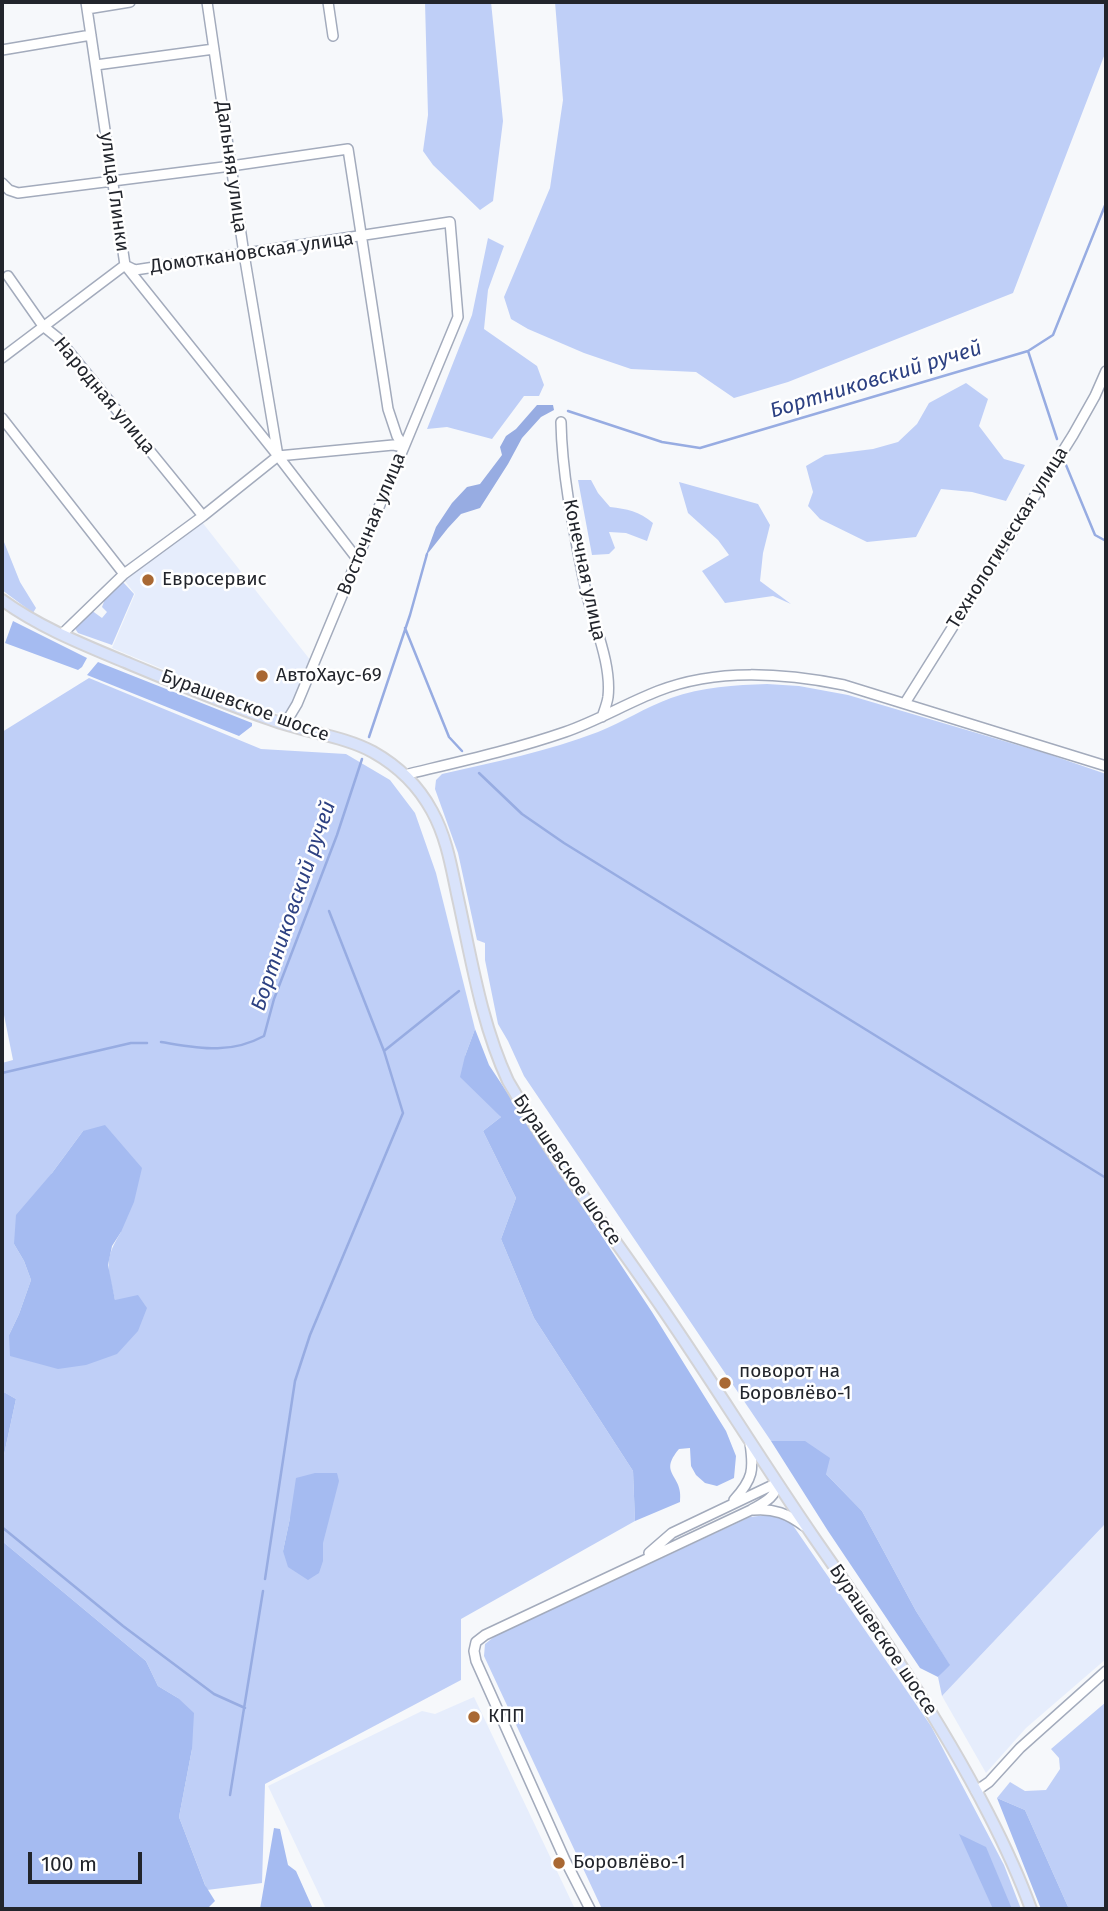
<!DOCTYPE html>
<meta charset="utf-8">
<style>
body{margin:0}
#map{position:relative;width:1108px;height:1911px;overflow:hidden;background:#f6f8fb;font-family:"Fira Sans",sans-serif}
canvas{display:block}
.frame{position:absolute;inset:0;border:4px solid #22252c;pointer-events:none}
.scale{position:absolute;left:28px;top:1852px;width:114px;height:32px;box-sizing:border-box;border:4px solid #22252c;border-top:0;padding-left:9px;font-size:21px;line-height:24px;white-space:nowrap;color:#22252c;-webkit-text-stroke:5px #fff;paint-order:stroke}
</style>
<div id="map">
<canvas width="1108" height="1911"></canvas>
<div class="frame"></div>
<div class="scale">100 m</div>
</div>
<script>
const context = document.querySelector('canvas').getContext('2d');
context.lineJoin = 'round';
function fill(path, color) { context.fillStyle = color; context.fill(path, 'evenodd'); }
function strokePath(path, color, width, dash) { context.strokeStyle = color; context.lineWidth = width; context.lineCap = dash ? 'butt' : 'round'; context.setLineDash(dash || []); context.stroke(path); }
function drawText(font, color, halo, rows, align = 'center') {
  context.font = font + ' "Fira Sans",sans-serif'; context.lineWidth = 5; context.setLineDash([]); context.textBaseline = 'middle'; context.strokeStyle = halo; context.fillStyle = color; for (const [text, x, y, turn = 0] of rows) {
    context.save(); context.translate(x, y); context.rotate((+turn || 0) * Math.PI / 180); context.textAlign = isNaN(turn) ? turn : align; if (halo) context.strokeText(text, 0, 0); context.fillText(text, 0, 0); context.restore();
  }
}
fill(new Path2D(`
 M202 522 311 661 295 702 285 716 223 694 112 648 135 594 124 580Z
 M1106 1523V1659L1026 1728 986 1773 942 1696Z
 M474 1697 575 1909H326L268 1786 422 1711 435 1714Z`), '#e6edfc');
fill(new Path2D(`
 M425 2H491L503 121 493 201 480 210 433 165 423 151 428 115Z
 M555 2H1106V51L1013 293 788 382 734 398 696 372 631 369 584 353 528 329 511 319 504 297 550 188 563 100Z
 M488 238 504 246 488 290 484 329 537 366 544 385 539 396H524L492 439 447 427 427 429 472 315Z
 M966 383 988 399 979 426 1004 459 1025 465 1006 501 972 492 941 489 916 537 867 542 820 519 808 506 813 492 806 466 825 455 873 449 898 442 917 424 929 403Z
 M578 480H591L598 493 610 507C627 509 639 511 653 523L647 541 626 533 609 532 615 548 609 554 592 555Z
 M679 482 758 504 770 525 763 553 760 581 791 604 773 596 725 603 702 571 729 555 718 540 688 513Z
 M2 537 20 582 36 608 33 613 2 590Z
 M123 582 134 594 112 645 78 633 74 627 91 610 102 618 107 612 102 607 106 596Z
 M89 678 261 749 346 754 390 780 415 813 436 873 475 1029 465 1056 501 1117 483 1131 516 1198 501 1239 534 1318 633 1471 635 1521 461 1619V1680L265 1784 262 1883 207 1890 179 1817 192 1749 178 1698 158 1686 146 1661 2 1541V1508L4 1500 2 1492V1464L16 1399 2 1391V1063L13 1060 2 1005V732ZM83 1131 121 1232C103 1261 108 1268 115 1300L9 1335 19 1314 31 1280 24 1261 14 1244 52 1173ZM290 1518 323 1543V1561L283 1551Z
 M767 684 799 686 848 695 1048 754 1106 774V1523L942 1696 938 1677 949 1664 916 1611 862 1511 826 1474 788 1442 771 1441 524 1076 508 1041 498 1024 485 960V943L477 940 458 853 435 789 436 780 442 774C495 762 548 751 598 732 623 722 646 707 671 698 702 687 735 685 767 684Z
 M767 1515 782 1518 792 1524 931 1726 1004 1865 1021 1909H602L484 1656 485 1644 495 1636 750 1517Z
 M1106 1702V1909H1069L1025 1810 997 1798 1010 1782 1025 1791 1046 1790 1060 1769 1059 1758 1051 1749Z`), '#bfcff7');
fill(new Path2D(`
 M13 621 87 658 82 667 78 670 5 643Z
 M98 662 252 723V726L239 736 87 675Z
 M475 1029 489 1065 652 1312 726 1431 736 1456 734 1478 717 1486 705 1483 696 1475 691 1466 690 1448 679 1449C657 1475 684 1474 680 1502L635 1521 633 1471 534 1318 501 1239 516 1198 483 1131 501 1117 460 1077 465 1056Z
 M105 1125 142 1168 134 1202 121 1232 112 1246 108 1265 115 1300 138 1295 147 1308 138 1331 117 1354 86 1365 58 1369 10 1356 9 1335 19 1314 31 1280 24 1261 14 1244 16 1215 52 1173 83 1131Z
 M2 1391 16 1399 2 1464Z
 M771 1441H805L830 1458 826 1474 862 1511 916 1611 950 1665 938 1677 920 1668 828 1531Z
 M315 1473H337L339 1481 323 1543V1561L319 1573 308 1580 288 1567 283 1551 290 1518 296 1478Z
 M2 1541 146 1661 158 1686 178 1698 194 1713 192 1749 179 1817 205 1885 215 1901 207 1909H2Z
 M997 1798 1025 1810 1069 1909H1041Z
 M274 1828 280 1829 288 1865 296 1871 313 1909H260Z
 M959 1834 986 1847 1012 1909H993Z`), '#a5bbf1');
fill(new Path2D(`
 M537 405H553L554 410 541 417 522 438 508 464 480 508 461 514 448 528 425 557 436 527 452 503 467 487 480 484 502 455 500 447 506 436 516 429Z`), '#97ace2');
strokePath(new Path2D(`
 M1028 351 1057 439
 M568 411 662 442 700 448 1028 351 1053 335 1106 203
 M1066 465 1095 535 1106 541
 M405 628 449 737 462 751
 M369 737 410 615 427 554
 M479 773 522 814 564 843 1106 1178
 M161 1042C199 1048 229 1055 264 1036L274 999 337 835 362 759
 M384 1051 459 991
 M2 1073 131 1043H147
 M3 1528 123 1626 214 1694 245 1708
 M265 1579 295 1381 310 1335 403 1113 384 1051 329 911
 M230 1795 263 1591`), '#97ace2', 2.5);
const minor = new Path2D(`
 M207 2 244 254 278 456 358 560
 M328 2 333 36
 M87 9 130 2
 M2 50 91 35
 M96 65 214 49
 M2 183 9 190 18 193 231 166 348 149 388 409 397 436 404 447 297 704 285 724
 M8 276 43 326 58 338 203 516
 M2 358 125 265 135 270 450 222 458 317 404 447 393 445 278 456 125 265 86 2
 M2 418 124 574
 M561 422C562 477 574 532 585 587 592 621 612 662 608 697 607 704 604 711 602 717
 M62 634 124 574 203 516 278 456
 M905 703 1073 435 1095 396 1106 371
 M404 775C458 762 513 750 565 732 597 721 627 703 658 691 717 668 783 673 844 685L1106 766
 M734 1500C753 1479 754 1470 750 1443
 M753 1510C774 1508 788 1514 804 1526
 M649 1553 672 1533 777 1483
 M976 1791 989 1782 1020 1748 1106 1671
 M590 1909 565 1860 476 1661 474 1651 476 1642 485 1635 751 1510C763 1503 776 1498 777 1483`);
const major = new Path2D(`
 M2 600C39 627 82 644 125 662 173 682 223 703 272 720 304 732 344 736 373 752 398 766 419 787 432 811 448 840 452 872 459 903 472 963 482 1025 508 1081 553 1159 609 1230 660 1305 713 1382 762 1462 815 1539 877 1628 938 1716 988 1813 1004 1844 1019 1876 1031 1909`);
strokePath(minor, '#a3abbc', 12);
strokePath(major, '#d3d3d5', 14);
strokePath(minor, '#fff', 9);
strokePath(major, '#d9e3fb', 10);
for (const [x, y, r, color] of [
 [148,580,7,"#a96833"],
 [262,676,7,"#a96833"],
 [725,1383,7,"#a96833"],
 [474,1717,7,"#a96833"],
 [559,1863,7,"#a96833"]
]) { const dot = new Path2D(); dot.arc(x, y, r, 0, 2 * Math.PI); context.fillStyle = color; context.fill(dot); strokePath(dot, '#fff', 2.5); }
drawText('19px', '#22252c', '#fff', [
 ["Дальняя улица",231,167,82],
 ["улица Глинки",114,192,82],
 ["Домоткановская улица",252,253,-8],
 ["Народная улица",104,396,50],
 ["Восточная улица",372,524,-68],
 ["Технологическая улица",1008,538,-58],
 ["Конечная улица",584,570,78],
 ["Бурашевское шоссе",245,706,20],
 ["Бурашевское шоссе",567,1170,56],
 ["Бурашевское шоссе",883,1640,56]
]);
drawText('19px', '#22252c', '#fff', [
 ["Евросервис",162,580],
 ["АвтоХаус-69",276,676],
 ["поворот на",739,1372],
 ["Боровлёво-1",739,1394],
 ["КПП",488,1717],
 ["Боровлёво-1",573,1863]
], 'left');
drawText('italic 21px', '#2d4182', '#fff', [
 ["Бортниковский ручей",876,380,-17],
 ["Бортниковский ручей",294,906,-71]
]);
</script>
